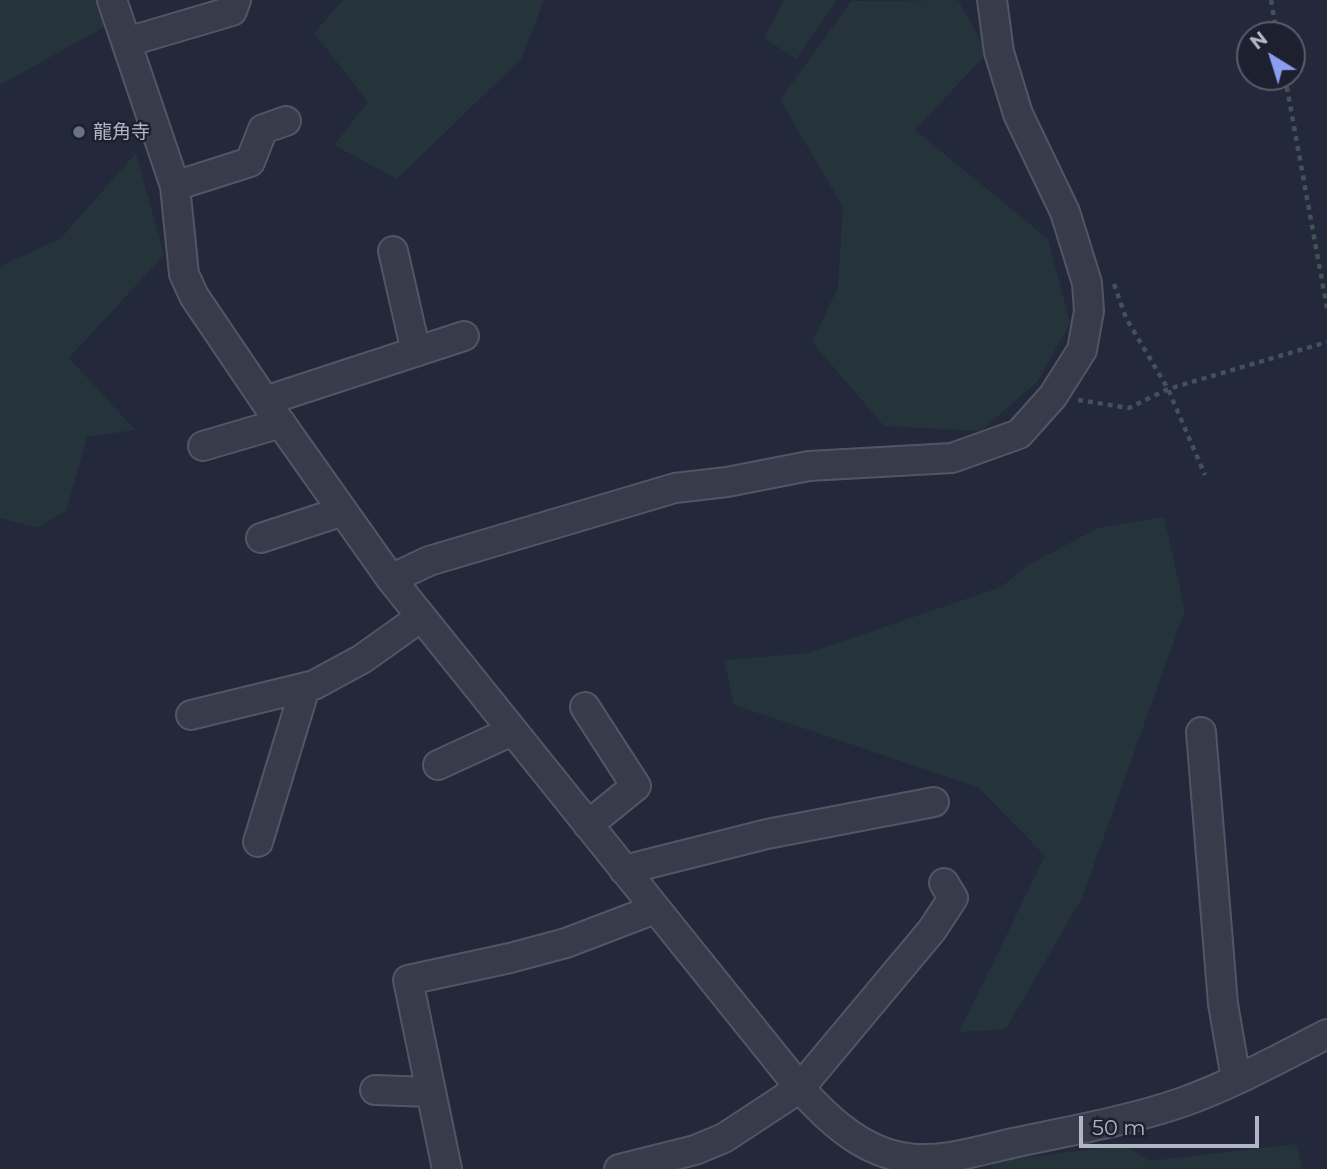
<!DOCTYPE html>
<meta charset="utf-8">
<style>
body{margin:0}
#map{position:relative;width:1327px;height:1169px;overflow:hidden;background:#23283a;font-family:Montserrat,sans-serif}
canvas{display:block}
.north{position:absolute;left:1236px;top:21px;width:70px;height:70px;box-sizing:border-box;background:#1c202f;border:2px solid #585c6b;border-radius:50%;rotate:322deg;font-size:19px;font-weight:700;line-height:28px;text-align:center;color:#b2b5c6}
.north::after{content:'';display:block;margin:auto;width:24px;height:32px;background:#8b9cf2;clip-path:polygon(50% 0,100% 100%,50% 72%,0 100%)}
.scale{position:absolute;left:1079px;top:1116px;width:180px;height:32px;box-sizing:border-box;border:4px solid #b2b5c6;border-top:0;padding-left:9px;font-size:21px;line-height:24px;white-space:nowrap;color:#b2b5c6;-webkit-text-stroke:5px #1c202f;paint-order:stroke}
</style>
<div id="map">
<canvas width="1327" height="1169"></canvas>
<div class="north">N</div>
<div class="scale">50 m</div>
</div>
<script>
const context = document.querySelector('canvas').getContext('2d');
context.lineJoin = 'round';
function fill(path, color) { context.fillStyle = color; context.fill(path, 'evenodd'); }
function strokePath(path, color, width, dash) { context.strokeStyle = color; context.lineWidth = width; context.lineCap = dash ? 'butt' : 'round'; context.setLineDash(dash || []); context.stroke(path); }
function drawText(font, color, halo, rows, align = 'center') {
  context.font = font + ' Montserrat,"Noto Sans JP",sans-serif'; context.lineWidth = 5; context.setLineDash([]); context.textBaseline = 'middle'; context.strokeStyle = halo; context.fillStyle = color; for (const [text, x, y, turn = 0] of rows) {
    context.save(); context.translate(x, y); context.rotate((+turn || 0) * Math.PI / 180); context.textAlign = isNaN(turn) ? turn : align; if (halo) context.strokeText(text, 0, 0); context.fillText(text, 0, 0); context.restore();
  }
}
fill(new Path2D(`
 M0 0H98L108 25 0 85Z
 M343 0H544L522 58 397 179 334 145 368 102 314 33Z
 M784 0H837L796 59 764 38Z
 M958 0 987 53 915 130 1048 239 1070 323 1038 381 981 431 884 426 812 342 838 287 843 207 780 100 851 1Z
 M136 153 164 255 69 358 135 430 87 437 66 511 37 528 0 518V266L60 239Z
 M1164 517 1185 610 1082 898 1006 1029 959 1032 1045 856 978 787 734 705 724 660 808 653 1001 587 1028 565 1098 528Z
 M1296 1144 1303 1169H991V1162L1125 1145 1150 1161Z`), '#25343b');
const minor = new Path2D(`
 M112 0 175 186 184 274 194 296 265 401 391 579 800 1088C828 1120 864 1153 908 1158 943 1163 980 1150 1013 1143 1069 1131 1128 1121 1183 1102 1233 1084 1280 1058 1327 1034
 M127 42 232 11 236 0
 M175 186 250 162 263 129 286 121
 M393 251 416 352
 M265 401 464 336
 M203 446 281 423
 M261 538 343 511
 M391 579 429 561 675 488 727 482 809 466 952 458 1019 434 1053 396 1082 350 1089 311 1087 283 1065 212 1018 114 999 52 992 0
 M585 707 636 786 588 825
 M191 715 314 685 362 659 421 617
 M1201 732 1223 1004 1236 1079
 M438 765 512 731
 M258 842 305 688
 M624 870 767 834 934 802
 M375 1090 431 1092
 M447 1169 408 980 510 958 566 943 655 909
 M619 1169 695 1150 724 1138 800 1088 932 930 953 898 944 883`);
strokePath(minor, '#525565', 32);
strokePath(new Path2D(`
 M1271 0 1277 35
 M1285 77 1327 308
 M1114 284 1126 318 1168 389 1205 475
 M1078 400 1129 408 1168 389 1327 342`), '#435158', 4.5, [5, 5]);
strokePath(minor, '#373b4a', 28);
for (const [x, y, r, color] of [
 [79,132,7,"#6b7280"]
]) { const dot = new Path2D(); dot.arc(x, y, r, 0, 2 * Math.PI); context.fillStyle = color; context.fill(dot); strokePath(dot, '#1c202f', 2.5); }
drawText('19px', '#b2b5c6', '#1c202f', [
 ["龍角寺",93,132]
], 'left');
</script>
